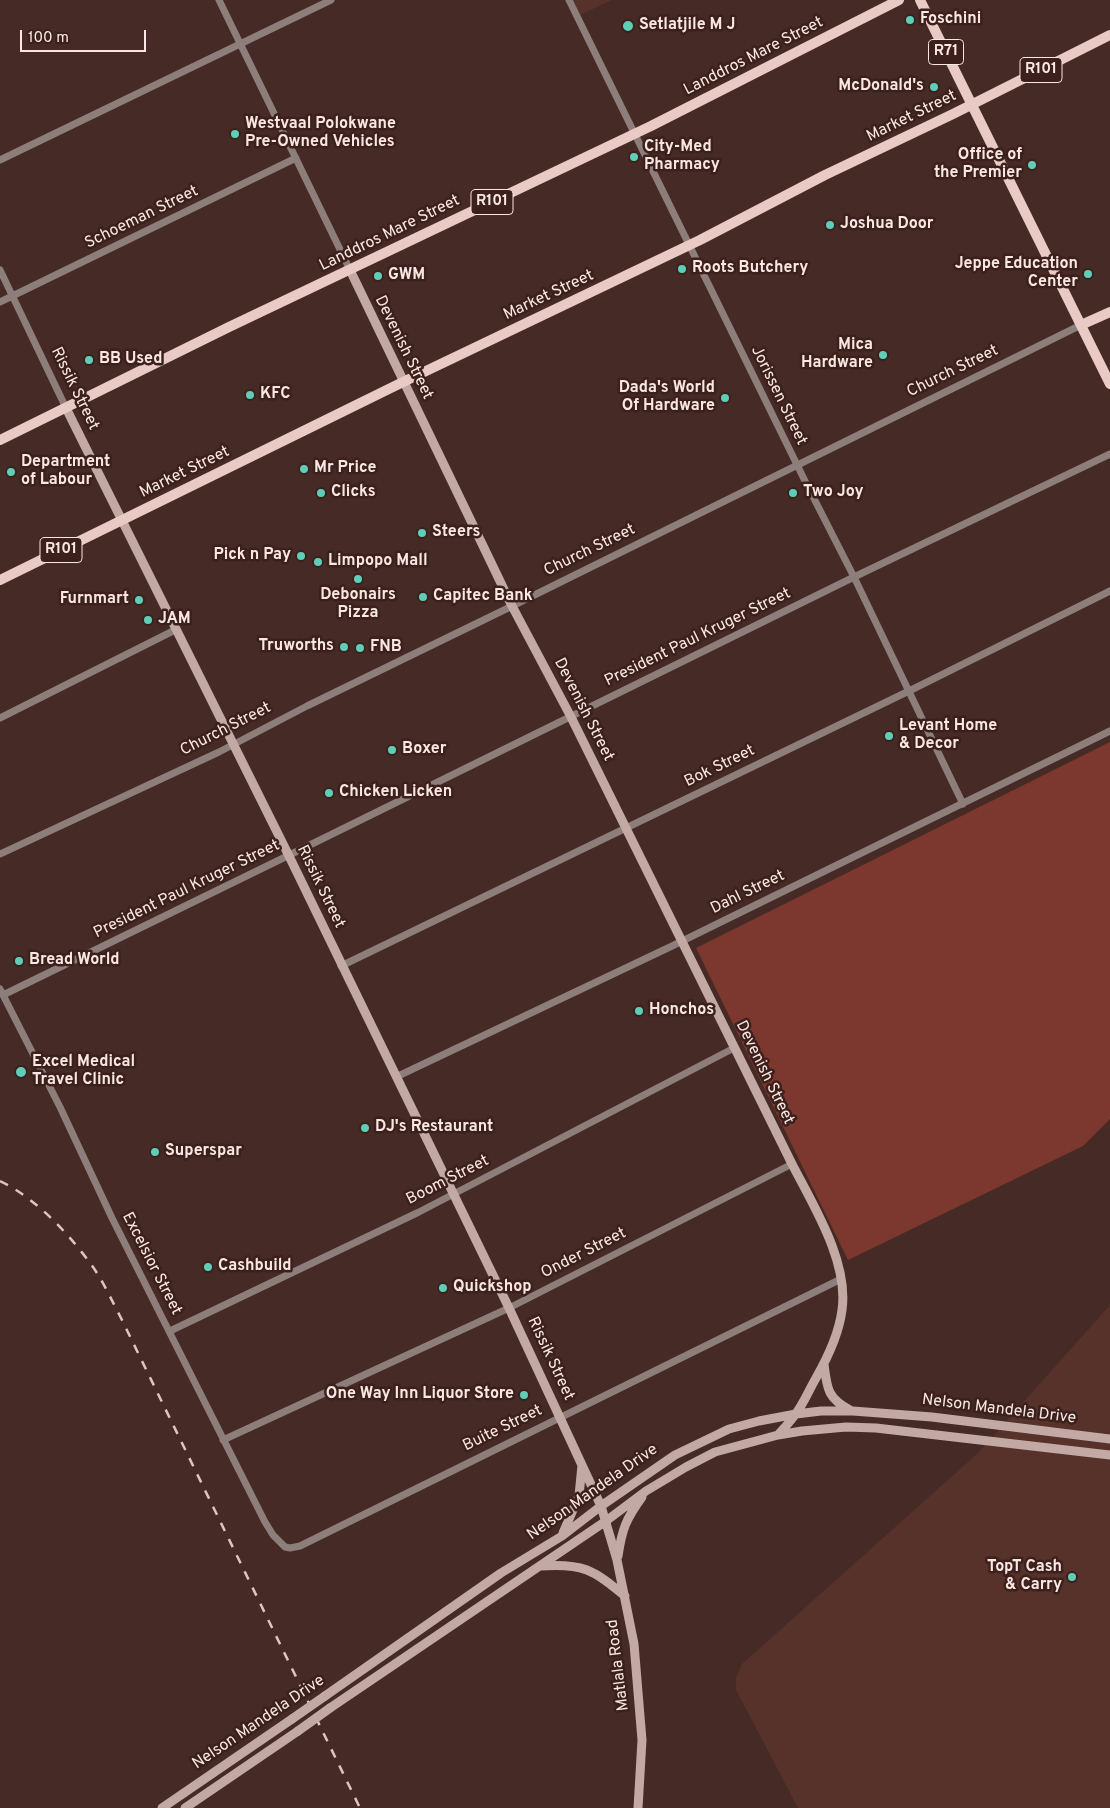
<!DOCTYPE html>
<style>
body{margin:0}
#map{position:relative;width:1110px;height:1808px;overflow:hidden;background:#462a25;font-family:Overpass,sans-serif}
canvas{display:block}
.scale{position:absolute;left:20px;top:30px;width:126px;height:22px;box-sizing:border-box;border:2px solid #fae7e3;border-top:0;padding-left:6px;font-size:15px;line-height:18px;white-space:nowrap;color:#fae7e3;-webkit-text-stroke:4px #3c201b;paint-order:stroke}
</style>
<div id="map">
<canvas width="1110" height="1808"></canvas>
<div class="scale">100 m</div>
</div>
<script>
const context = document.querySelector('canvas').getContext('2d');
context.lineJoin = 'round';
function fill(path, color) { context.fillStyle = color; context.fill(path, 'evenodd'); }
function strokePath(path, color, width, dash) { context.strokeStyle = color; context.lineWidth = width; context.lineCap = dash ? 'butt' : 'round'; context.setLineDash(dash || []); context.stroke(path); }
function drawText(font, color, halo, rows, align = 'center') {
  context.font = font + ' Overpass,sans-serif'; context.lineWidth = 5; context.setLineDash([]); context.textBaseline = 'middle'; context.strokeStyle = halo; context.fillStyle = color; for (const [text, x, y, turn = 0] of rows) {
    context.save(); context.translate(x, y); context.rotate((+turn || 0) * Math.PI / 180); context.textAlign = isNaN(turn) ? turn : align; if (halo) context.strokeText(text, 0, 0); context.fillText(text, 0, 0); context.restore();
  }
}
fill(new Path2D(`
 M573 0H612L580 15Z
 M1110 1305V1808H798L736 1690V1677L742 1664 978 1453Z`), '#56322b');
fill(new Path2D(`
 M1110 742V1119L1083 1146 848 1260 696 948Z`), '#7c382e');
strokePath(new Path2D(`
 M219 0 350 270
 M569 0 804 479 854 577 963 804
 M0 160 331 0
 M0 270 66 408
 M0 302 296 158
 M0 718 175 630
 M0 854 219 752 307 706 500 612 1081 325
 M341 966 909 691 1110 591
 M0 989 60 1107 112 1218 265 1522 273 1535 285 1547 290 1548 300 1546 841 1279
 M3 995 316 842 854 577 1110 454
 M396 1077 670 947 1110 731
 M170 1331 419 1212 734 1048
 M223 1440 509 1308 792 1164`), '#8e7e7b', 7);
strokePath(new Path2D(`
 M350 270 512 606 571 717 792 1164C813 1205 849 1262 842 1310 839 1334 828 1357 816 1378 809 1390 804 1403 795 1415 790 1422 784 1428 778 1435
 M66 408 289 856 509 1308 601 1506 617 1560 634 1644 642 1740 638 1808
 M824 1364C827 1388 827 1398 850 1410
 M563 1533 579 1496 582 1465
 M618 1556C622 1529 626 1519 642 1497
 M540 1566C583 1563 592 1569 625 1596
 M325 1696 501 1573 562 1536 601 1506 675 1455 729 1429 759 1421 796 1414 821 1411H853L932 1417 1110 1439
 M330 1708 606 1521 646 1491 686 1467 715 1452 778 1435 802 1431 846 1427 876 1428 1110 1455
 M162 1808 292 1719
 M185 1808 298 1731`), '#c2a9a4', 9);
strokePath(new Path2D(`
 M920 0 1110 384
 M1081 325 1110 312
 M0 440 229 327 651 126 899 0
 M0 580 403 382 700 240 825 175 953 114 1110 35`), '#eacac4', 10);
strokePath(new Path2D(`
 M0 1181C37 1199 69 1234 93 1267 104 1283 112 1301 121 1318L360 1808`), '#dbc6c2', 2.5, [9, 9]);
strokePath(new Path2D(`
 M292 1719 325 1696
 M298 1731 330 1708`), '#c2a9a4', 9);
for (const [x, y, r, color] of [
 [910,20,5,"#5eceb8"],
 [628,26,6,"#5eceb8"],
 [934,87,5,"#5eceb8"],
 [235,134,5,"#5eceb8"],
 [634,157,5,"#5eceb8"],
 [1032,165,5,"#5eceb8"],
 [830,225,5,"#5eceb8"],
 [682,269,5,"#5eceb8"],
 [1088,274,5,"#5eceb8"],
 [378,276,5,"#5eceb8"],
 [883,355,5,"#5eceb8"],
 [89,360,5,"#5eceb8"],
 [250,395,5,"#5eceb8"],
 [725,398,5,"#5eceb8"],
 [304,469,5,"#5eceb8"],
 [11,472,5,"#5eceb8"],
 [321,493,5,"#5eceb8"],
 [793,493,5,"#5eceb8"],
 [422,533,5,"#5eceb8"],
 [301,556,5,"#5eceb8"],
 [318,562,5,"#5eceb8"],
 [358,579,5,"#5eceb8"],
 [423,597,5,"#5eceb8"],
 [139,600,5,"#5eceb8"],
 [148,620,5,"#5eceb8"],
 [344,647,5,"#5eceb8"],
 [360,648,5,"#5eceb8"],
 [889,736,5,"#5eceb8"],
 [392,750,5,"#5eceb8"],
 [329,793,5,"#5eceb8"],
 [19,961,5,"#5eceb8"],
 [639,1011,5,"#5eceb8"],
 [21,1072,6,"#5eceb8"],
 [365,1128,5,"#5eceb8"],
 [155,1152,5,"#5eceb8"],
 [208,1267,5,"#5eceb8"],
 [443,1288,5,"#5eceb8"],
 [524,1395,5,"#5eceb8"],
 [1072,1577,5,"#5eceb8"]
]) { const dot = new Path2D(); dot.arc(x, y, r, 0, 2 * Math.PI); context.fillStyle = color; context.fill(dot); strokePath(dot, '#3c201b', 2); }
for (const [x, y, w] of [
 [946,52,35],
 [1041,70,42],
 [492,202,42],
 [61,550,42]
]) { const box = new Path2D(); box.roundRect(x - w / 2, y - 12.5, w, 25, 4); context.fillStyle = '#3c201b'; context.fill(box); strokePath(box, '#fae7e3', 1); }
drawText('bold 15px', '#fae7e3', null, [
 ["R71",946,52],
 ["R101",1041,70],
 ["R101",492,202],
 ["R101",61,550]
]);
drawText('bold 16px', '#fae7e3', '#3c201b', [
 ["Foschini",920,20],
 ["Setlatjile M J",639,26],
 ["McDonald's",924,87,"right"],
 ["Westvaal Polokwane",245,125],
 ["Pre-Owned Vehicles",245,143],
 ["City-Med",644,148],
 ["Pharmacy",644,166],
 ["Office of",1022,156,"right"],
 ["the Premier",1022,174,"right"],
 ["Joshua Door",840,225],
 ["Jeppe Education",1078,265,"right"],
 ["Center",1078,283,"right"],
 ["Roots Butchery",692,269],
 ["GWM",388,276],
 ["Mica",873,346,"right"],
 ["Hardware",873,364,"right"],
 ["BB Used",99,360],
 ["Dada's World",715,389,"right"],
 ["Of Hardware",715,407,"right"],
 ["KFC",260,395],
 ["Department",21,463],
 ["of Labour",21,481],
 ["Mr Price",314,469],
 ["Clicks",331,493],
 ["Two Joy",803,493],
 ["Steers",432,533],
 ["Pick n Pay",291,556,"right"],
 ["Limpopo Mall",328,562],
 ["Debonairs",358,596,"center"],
 ["Pizza",358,614,"center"],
 ["Capitec Bank",433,597],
 ["Furnmart",129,600,"right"],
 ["JAM",158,620],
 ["Truworths",334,647,"right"],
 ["FNB",370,648],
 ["Levant Home",899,727],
 ["& Decor",899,745],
 ["Boxer",402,750],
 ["Chicken Licken",339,793],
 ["Bread World",29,961],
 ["Honchos",649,1011],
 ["Excel Medical",32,1063],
 ["Travel Clinic",32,1081],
 ["DJ's Restaurant",375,1128],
 ["Superspar",165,1152],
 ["Cashbuild",218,1267],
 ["Quickshop",453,1288],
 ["One Way Inn Liquor Store",514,1395,"right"],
 ["TopT Cash",1062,1568,"right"],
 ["& Carry",1062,1586,"right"]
], 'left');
drawText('16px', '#fae7e3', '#3c201b', [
 ["Landdros Mare Street",754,57,-27],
 ["Market Street",912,117,-26],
 ["Schoeman Street",142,218,-26],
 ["Landdros Mare Street",390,234,-26],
 ["Market Street",549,296,-25],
 ["Devenish Street",403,348,64],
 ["Church Street",953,372,-26],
 ["Rissik Street",74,389,64],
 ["Jorissen Street",778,396,64],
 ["Market Street",185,473,-26],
 ["Church Street",590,551,-26],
 ["President Paul Kruger Street",698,638,-26],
 ["Devenish Street",583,710,63],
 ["Church Street",226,730,-27],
 ["Bok Street",720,767,-26],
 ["Rissik Street",320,887,64],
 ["President Paul Kruger Street",187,890,-26],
 ["Dahl Street",748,893,-26],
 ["Devenish Street",764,1073,64],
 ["Boom Street",448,1181,-27],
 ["Onder Street",584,1254,-27],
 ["Excelsior Street",151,1264,63],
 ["Rissik Street",550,1359,65],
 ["Nelson Mandela Drive",999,1410,7],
 ["Buite Street",503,1429,-26],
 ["Nelson Mandela Drive",593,1493,-35],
 ["Matlala Road",619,1665,-97],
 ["Nelson Mandela Drive",259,1723,-34]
]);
</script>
